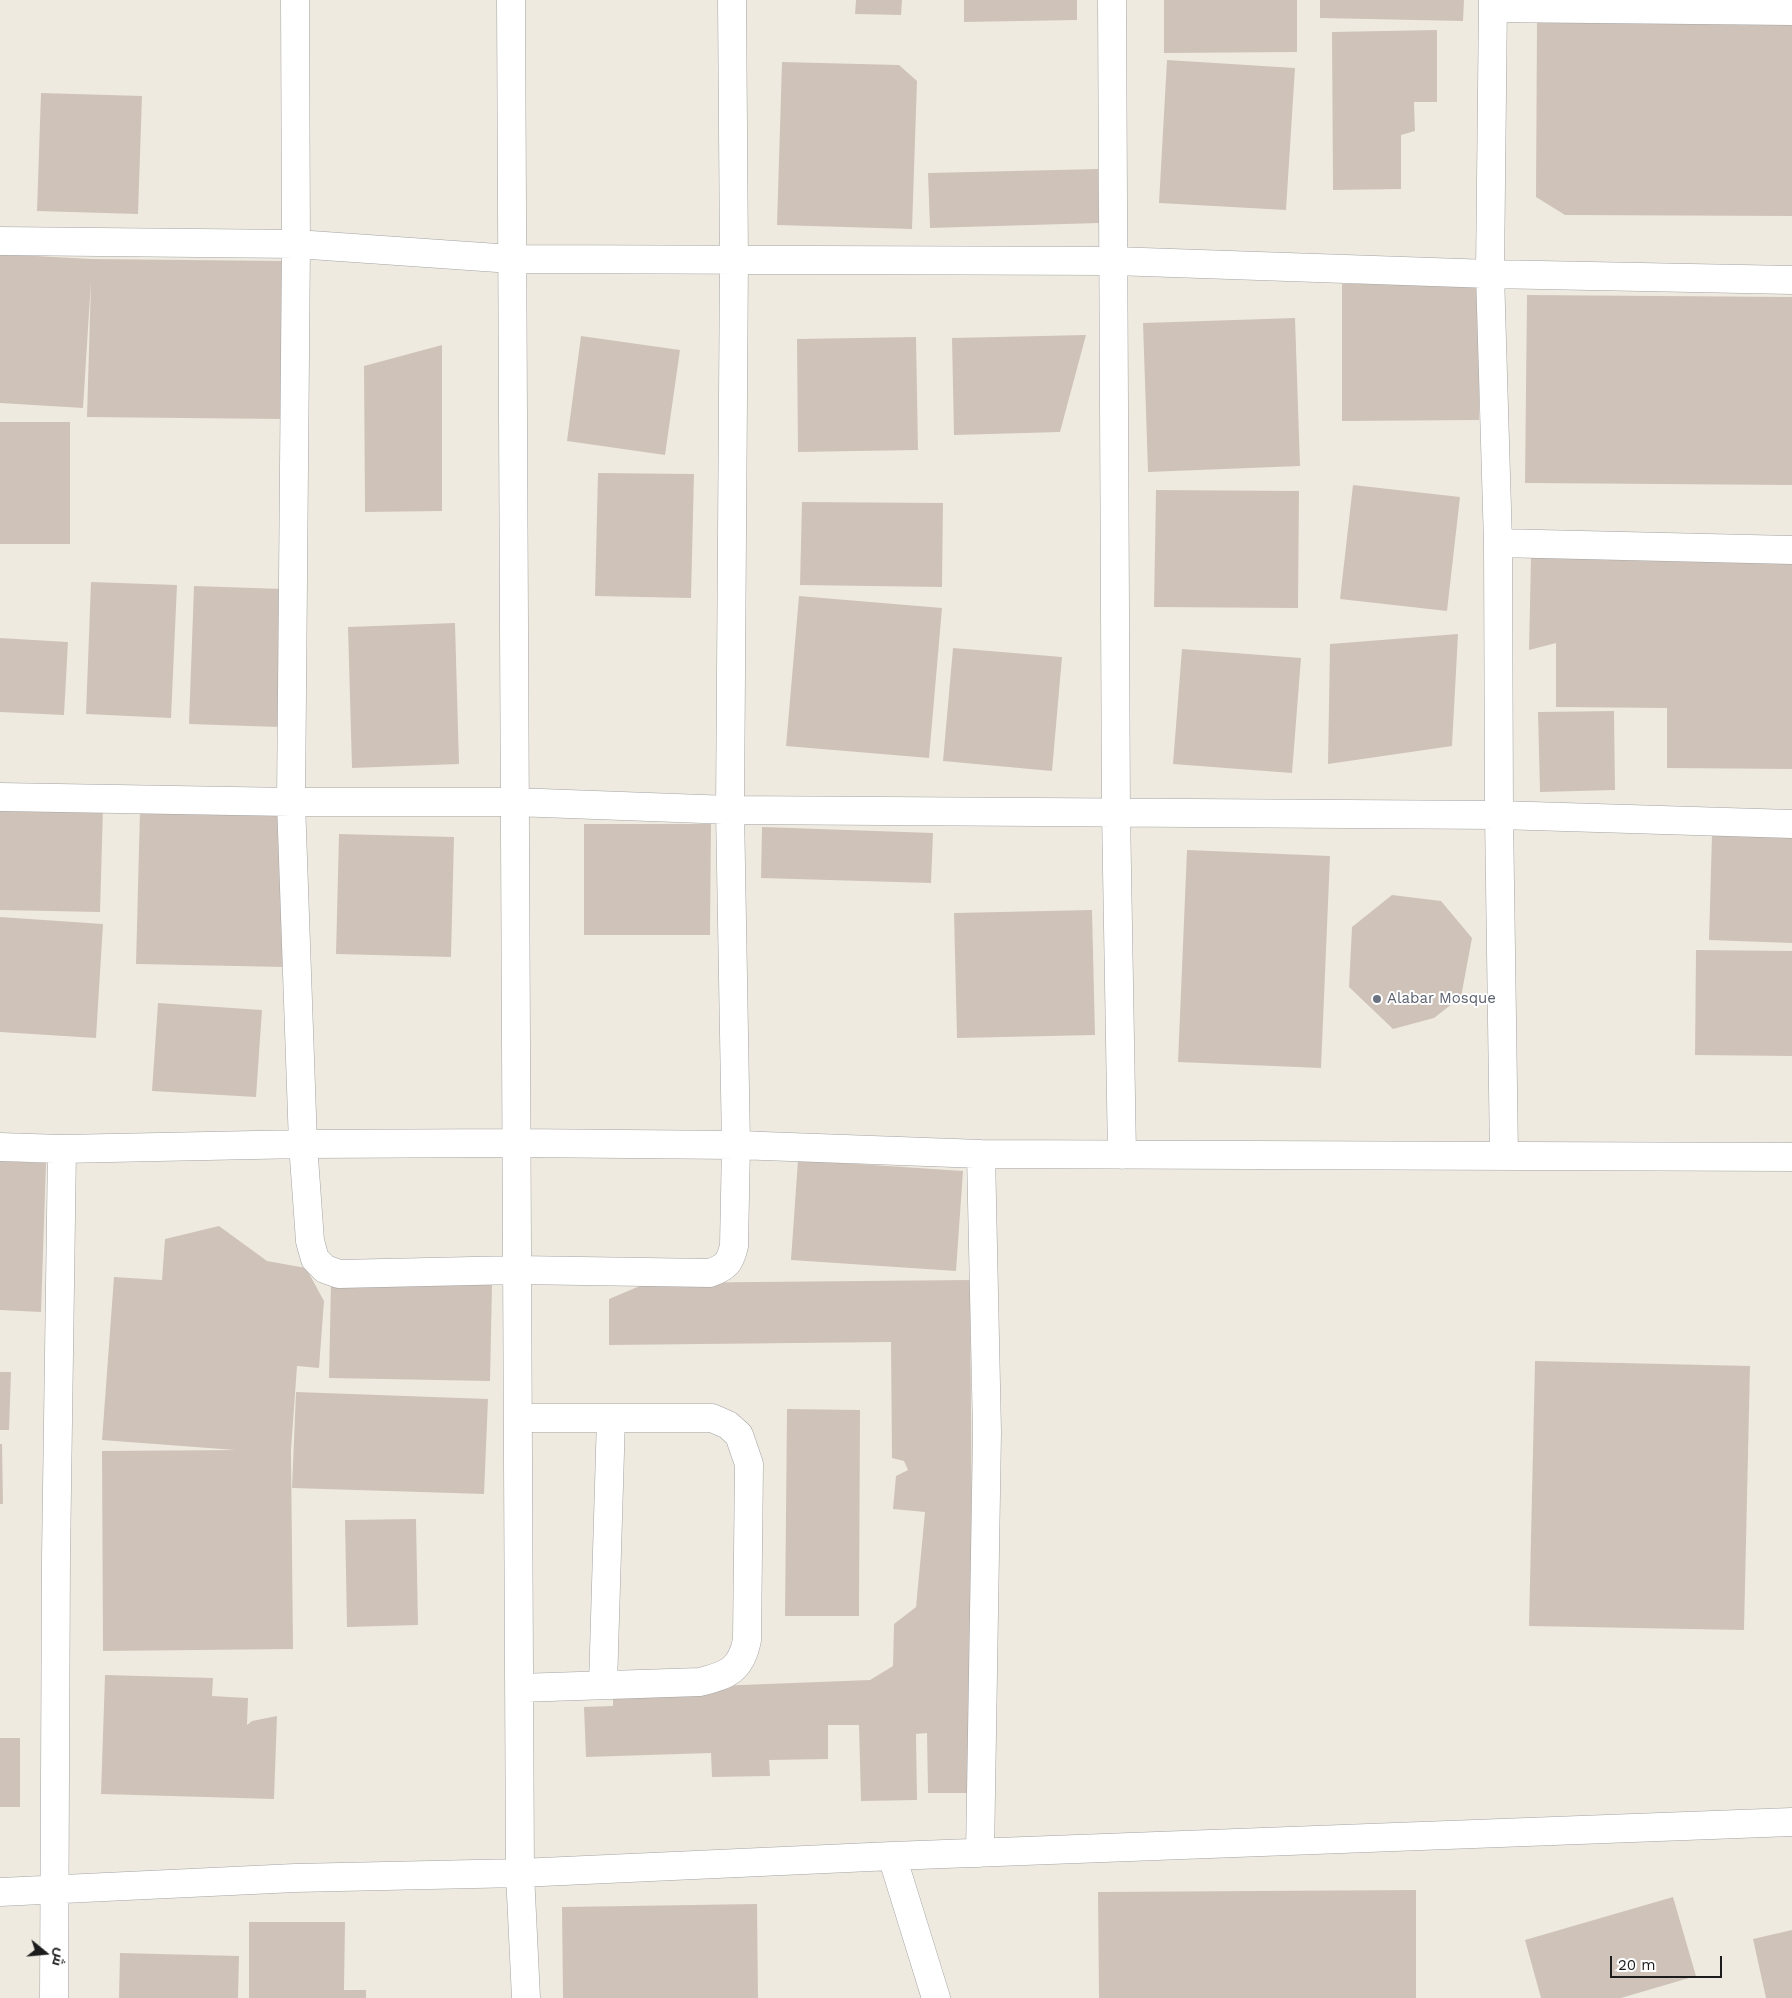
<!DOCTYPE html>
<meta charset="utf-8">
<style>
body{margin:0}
#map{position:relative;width:1792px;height:1998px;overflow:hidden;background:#efeae0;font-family:"Work Sans",Cairo,sans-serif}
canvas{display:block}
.north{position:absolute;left:20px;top:1928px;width:50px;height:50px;-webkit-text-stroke:4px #fff;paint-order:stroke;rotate:107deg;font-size:14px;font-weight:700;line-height:20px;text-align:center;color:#1c1c1c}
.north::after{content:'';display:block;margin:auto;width:18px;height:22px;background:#1c1c1c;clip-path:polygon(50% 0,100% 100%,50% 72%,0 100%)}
.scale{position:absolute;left:1610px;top:1956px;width:112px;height:22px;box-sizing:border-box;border:2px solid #1c1c1c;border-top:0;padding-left:6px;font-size:15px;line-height:18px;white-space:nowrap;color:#1c1c1c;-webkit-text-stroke:4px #fff;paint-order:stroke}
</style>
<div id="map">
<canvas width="1792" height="1998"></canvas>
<div class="north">ش</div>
<div class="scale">20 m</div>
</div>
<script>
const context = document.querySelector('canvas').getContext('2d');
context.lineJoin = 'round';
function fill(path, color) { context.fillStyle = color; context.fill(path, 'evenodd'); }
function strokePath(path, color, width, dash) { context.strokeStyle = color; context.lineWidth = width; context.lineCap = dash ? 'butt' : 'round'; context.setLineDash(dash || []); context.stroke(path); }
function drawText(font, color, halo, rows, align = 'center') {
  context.font = font + ' "Work Sans",sans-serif'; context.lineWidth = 4; context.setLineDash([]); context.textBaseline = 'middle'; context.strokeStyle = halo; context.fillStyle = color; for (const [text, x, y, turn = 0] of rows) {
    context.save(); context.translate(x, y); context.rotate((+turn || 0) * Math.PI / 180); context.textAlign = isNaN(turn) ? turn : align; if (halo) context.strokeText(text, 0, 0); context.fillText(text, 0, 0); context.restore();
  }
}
fill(new Path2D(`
 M856 0H902L901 15 855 14Z
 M964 0H1077V20L964 22Z
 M1164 0H1297V52L1164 53Z
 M1320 0H1464L1463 21 1320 18Z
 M1537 19 1792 20V216L1565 215 1536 197Z
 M1437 30V102H1414L1415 131 1401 135V189L1333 190 1332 32Z
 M1167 60 1295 68 1286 210 1159 203Z
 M782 62 899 65 917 81 912 229 777 225Z
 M41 93 142 96 138 214 37 211Z
 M1098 169 1099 223 930 228 928 173Z
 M0 254 91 259 283 261 281 419 87 417 91 281 83 408 0 403Z
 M1342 284H1479V420L1342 421Z
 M1527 295 1792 297V485L1525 483Z
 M1295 318 1300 466 1148 472 1143 323Z
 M1086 335 1060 432 954 435 952 338Z
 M581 336 680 350 665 455 567 441Z
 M916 337 918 450 798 452 797 339Z
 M442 345V511L365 512 364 366Z
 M0 422H70V544H0Z
 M598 473 694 474 691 598 595 596Z
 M1353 485 1460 497 1447 611 1340 599Z
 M1156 490 1299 491 1298 608 1154 607Z
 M802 502 943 503 942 587 800 585Z
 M1531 557 1792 561V769L1667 768V708L1556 707V643L1529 650Z
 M91 582 177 585 171 718 86 714Z
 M194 586 284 589 279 727 189 724Z
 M799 596 942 608 929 758 786 746Z
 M455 623 459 764 352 768 348 627Z
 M1458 634 1452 746 1328 764 1330 644Z
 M0 638 68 642 64 715 0 712Z
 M953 648 1062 657 1052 771 943 761Z
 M1182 649 1301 658 1292 773 1173 764Z
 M1614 711 1615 790 1540 792 1538 712Z
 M0 805 103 808 100 912 0 910Z
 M140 810 288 814 284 967 136 964Z
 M584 824H711L710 935H584Z
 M762 827 933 833 931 883 761 878Z
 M339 834 454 837 451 957 336 954Z
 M1712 834 1792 836V943L1709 940Z
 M1187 850 1330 856 1321 1068 1178 1062Z
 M1392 895 1441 901 1472 938 1461 997 1434 1018 1393 1029 1349 987 1352 927Z
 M1092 910 1095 1035 957 1038 954 913Z
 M0 917 103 924 96 1038 0 1032Z
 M1696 950 1792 951V1056L1695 1055Z
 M158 1003 262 1010 256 1097 152 1091Z
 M798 1160 963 1171 956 1271 791 1260Z
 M0 1161 46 1163 41 1312 0 1310Z
 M219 1226 267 1261 306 1268 324 1301 319 1368 297 1366 291 1450 293 1649 103 1651 102 1451 235 1450 102 1440 114 1277 162 1280 165 1239Z
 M970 1280 974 1793H928L927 1733 916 1734 917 1800 861 1801 859 1725H828V1759L769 1760 770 1776 712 1777 711 1753 586 1757 584 1707 613 1706V1690L870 1680 893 1666 894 1624 916 1607 925 1512 893 1509 896 1476 908 1470 904 1461 892 1458 891 1342 609 1345V1299L647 1283Z
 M331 1282 492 1285 490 1381 329 1378Z
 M1535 1361 1750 1366 1744 1630 1529 1626Z
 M0 1372H11L9 1430H0Z
 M296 1392 488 1399 484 1494 292 1488Z
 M787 1409 860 1410 859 1616H785Z
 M0 1444H2L3 1504H0Z
 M416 1519 418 1625 347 1627 345 1520Z
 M105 1675 213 1678 212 1696 248 1698 247 1725 252 1721 277 1716 274 1799 101 1794Z
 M0 1738H20V1807H0Z
 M1416 1890V1998H1099L1098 1892Z
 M1673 1897 1696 1976 1621 1998H1541L1525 1940Z
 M757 1904 758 1998H563L562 1907Z
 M249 1922H345L344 1990H366V1998H249Z
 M1792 1930V1998H1766L1753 1939Z
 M120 1953 239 1956 238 1998H119Z`), '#cfc3b9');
const minor = new Path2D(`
 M295 0 296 244 291 802 303 1144 310 1241 315 1259 325 1269 339 1274 517 1270 710 1273C726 1267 730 1263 734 1246L736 1145 730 810 734 259 732 0
 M511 0 520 1873 526 1998
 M1112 0 1116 812 1122 1155
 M1493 0 1490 274 1498 543 1499 815 1504 1156
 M1493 8 1792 11
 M0 241 296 244 512 259 1114 261 1490 274 1792 280
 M1498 543 1792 550
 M0 797 291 802H514L730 810 1499 815 1792 824
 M0 1147 62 1149 303 1144 516 1143 736 1145 981 1154 1792 1157
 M518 1418H712L728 1425 739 1435 749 1464 747 1640C741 1670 728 1675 700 1682L519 1688
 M603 1685 611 1418
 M980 1853 987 1432 981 1154
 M892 1856 936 1998
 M0 1892 295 1878 520 1873 892 1856 1792 1822
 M54 1998 56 1557 62 1149`);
strokePath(minor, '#a3a3a3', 29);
strokePath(minor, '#fff', 28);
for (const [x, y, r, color] of [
 [1377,999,5,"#6b7280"]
]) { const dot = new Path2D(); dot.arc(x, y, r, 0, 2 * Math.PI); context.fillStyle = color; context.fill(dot); strokePath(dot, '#fff', 2); }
drawText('15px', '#5b616d', '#fff', [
 ["Alabar Mosque",1387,999]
], 'left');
</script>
